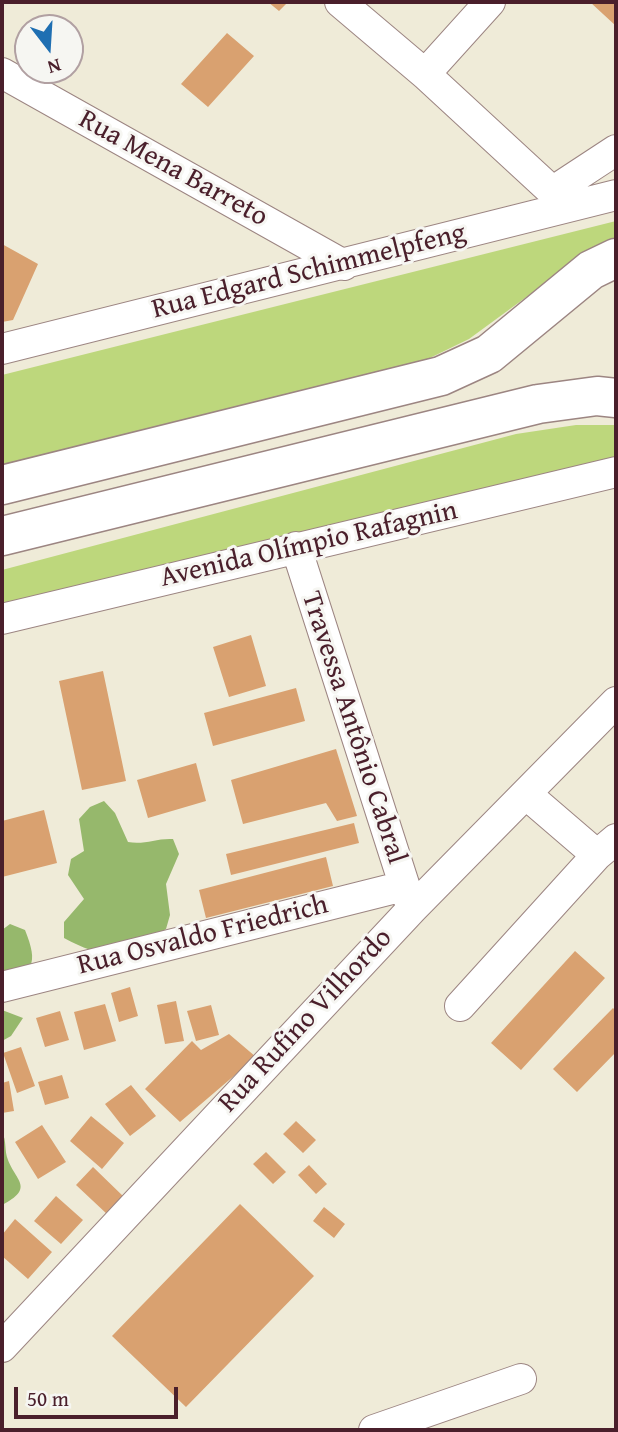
<!DOCTYPE html>
<meta charset="utf-8">
<style>
body{margin:0}
#map{position:relative;width:618px;height:1432px;overflow:hidden;background:#efebd8;font-family:"Gentium Book Plus",serif}
canvas{display:block}
.frame{position:absolute;inset:0;border:4px solid #4a1f2b;pointer-events:none}
.north{position:absolute;left:14px;top:14px;width:70px;height:70px;box-sizing:border-box;background:#f6f6f2;border:2px solid #b1a0a2;border-radius:50%;rotate:163deg;font-size:19px;font-weight:700;line-height:28px;text-align:center;color:#4a1f2b}
.north::after{content:'';display:block;margin:auto;width:24px;height:32px;background:#1f6fb2;clip-path:polygon(50% 0,100% 100%,50% 72%,0 100%)}
.scale{position:absolute;left:14px;top:1387px;width:164px;height:32px;box-sizing:border-box;border:4px solid #4a1f2b;border-top:0;padding-left:9px;font-size:21px;line-height:24px;white-space:nowrap;color:#4a1f2b;-webkit-text-stroke:5px #f6f6f2;paint-order:stroke}
</style>
<div id="map">
<canvas width="618" height="1432"></canvas>
<div class="frame"></div>
<div class="north">N</div>
<div class="scale">50 m</div>
</div>
<script>
const context = document.querySelector('canvas').getContext('2d');
context.lineJoin = 'round';
function fill(path, color) { context.fillStyle = color; context.fill(path, 'evenodd'); }
function strokePath(path, color, width, dash) { context.strokeStyle = color; context.lineWidth = width; context.lineCap = dash ? 'butt' : 'round'; context.setLineDash(dash || []); context.stroke(path); }
function drawText(font, color, halo, rows, align = 'center') {
  context.font = font + ' "Gentium Book Plus",serif'; context.lineWidth = 6; context.setLineDash([]); context.textBaseline = 'middle'; context.strokeStyle = halo; context.fillStyle = color; for (const [text, x, y, turn = 0] of rows) {
    context.save(); context.translate(x, y); context.rotate((+turn || 0) * Math.PI / 180); context.textAlign = isNaN(turn) ? turn : align; if (halo) context.strokeText(text, 0, 0); context.fillText(text, 0, 0); context.restore();
  }
}
fill(new Path2D(`
 M616 221V240L570 265 469 339 403 371 2 474V375Z
 M576 425H616V457L2 610V570L516 434Z`), '#bdd77c');
fill(new Path2D(`
 M104 801 115 813 128 842C145 845 156 838 173 839L179 854 166 884 170 915 166 929C122 955 111 963 64 938V922L84 899 68 875 71 859 84 851 79 819 90 807Z
 M10 924 25 930C39 965 33 971 2 988V930Z
 M2 1010 23 1018 11 1036 2 1041Z
 M2 1132C7 1141 4 1150 8 1160 16 1181 35 1188 2 1205Z`), '#96b86c');
fill(new Path2D(`
 M268 2H288L279 11Z
 M590 2H616V26Z
 M227 33 254 56 208 107 181 84Z
 M2 244 38 264 13 320 2 322Z
 M251 635 266 686 229 697 213 647Z
 M103 671 126 781 82 790 59 681Z
 M296 688 305 721 213 746 204 713Z
 M336 749 357 816 337 821 326 803 243 824 231 780Z
 M196 763 206 801 148 818 137 780Z
 M44 810 57 863 2 877V821Z
 M354 823 359 843 231 875 226 854Z
 M326 857 333 886 206 918 199 890Z
 M575 951 605 978 521 1070 491 1043Z
 M130 987 138 1016 119 1022 111 993Z
 M176 1001 184 1041 165 1044 157 1005Z
 M105 1004 116 1041 84 1050 74 1012Z
 M211 1005 219 1035 196 1041 187 1011Z
 M613 1008 616 1011V1052L577 1092 553 1069Z
 M60 1011 69 1040 45 1047 36 1018Z
 M229 1034 256 1057 180 1122 145 1089 192 1041 201 1050Z
 M21 1047 35 1086 17 1093 3 1053Z
 M62 1075 69 1098 45 1105 38 1082Z
 M9 1081 14 1111 2 1113V1083Z
 M131 1085 156 1116 130 1136 105 1104Z
 M91 1116 124 1143 102 1169 70 1141Z
 M296 1121 316 1140 303 1153 283 1134Z
 M42 1125 66 1162 38 1179 15 1142Z
 M266 1152 286 1172 273 1184 253 1164Z
 M309 1165 327 1184 316 1194 298 1175Z
 M93 1167 124 1197 108 1215 76 1185Z
 M56 1196 83 1220 61 1244 34 1221Z
 M240 1204 314 1276 186 1407 112 1336Z
 M324 1207 345 1224 334 1238 313 1221Z
 M15 1219 52 1252 28 1279 2 1256V1235Z`), '#d9a170');
const minor = new Path2D(`
 M340 2 425 74 568 206
 M2 73 344 265
 M425 74 490 2
 M552 192 616 150
 M2 349 616 195
 M296 547 410 903
 M2 619 616 472
 M526 794 597 855 616 839
 M2 987 404 886
 M460 1006 597 855
 M2 1347 412 909 616 702
 M374 1430 521 1379`);
const highway = new Path2D(`
 M2 485 441 376 489 354 591 270 616 258
 M2 536 538 404 597 396 616 398`);
strokePath(minor, '#9c8582', 32);
strokePath(highway, '#9c8582', 41);
strokePath(minor, '#fff', 30);
strokePath(highway, '#fff', 38);
drawText('28px', '#4a1f2b', '#f6f6f2', [
 ["Rua Mena Barreto",173,169,29],
 ["Rua Edgard Schimmelpfeng",309,272,-14],
 ["Avenida Olímpio Rafagnin",309,545,-13],
 ["Travessa Antônio Cabral",353,728,72],
 ["Rua Osvaldo Friedrich",203,936,-14],
 ["Rua Rufino Vilhordo",306,1021,-47]
]);
</script>
